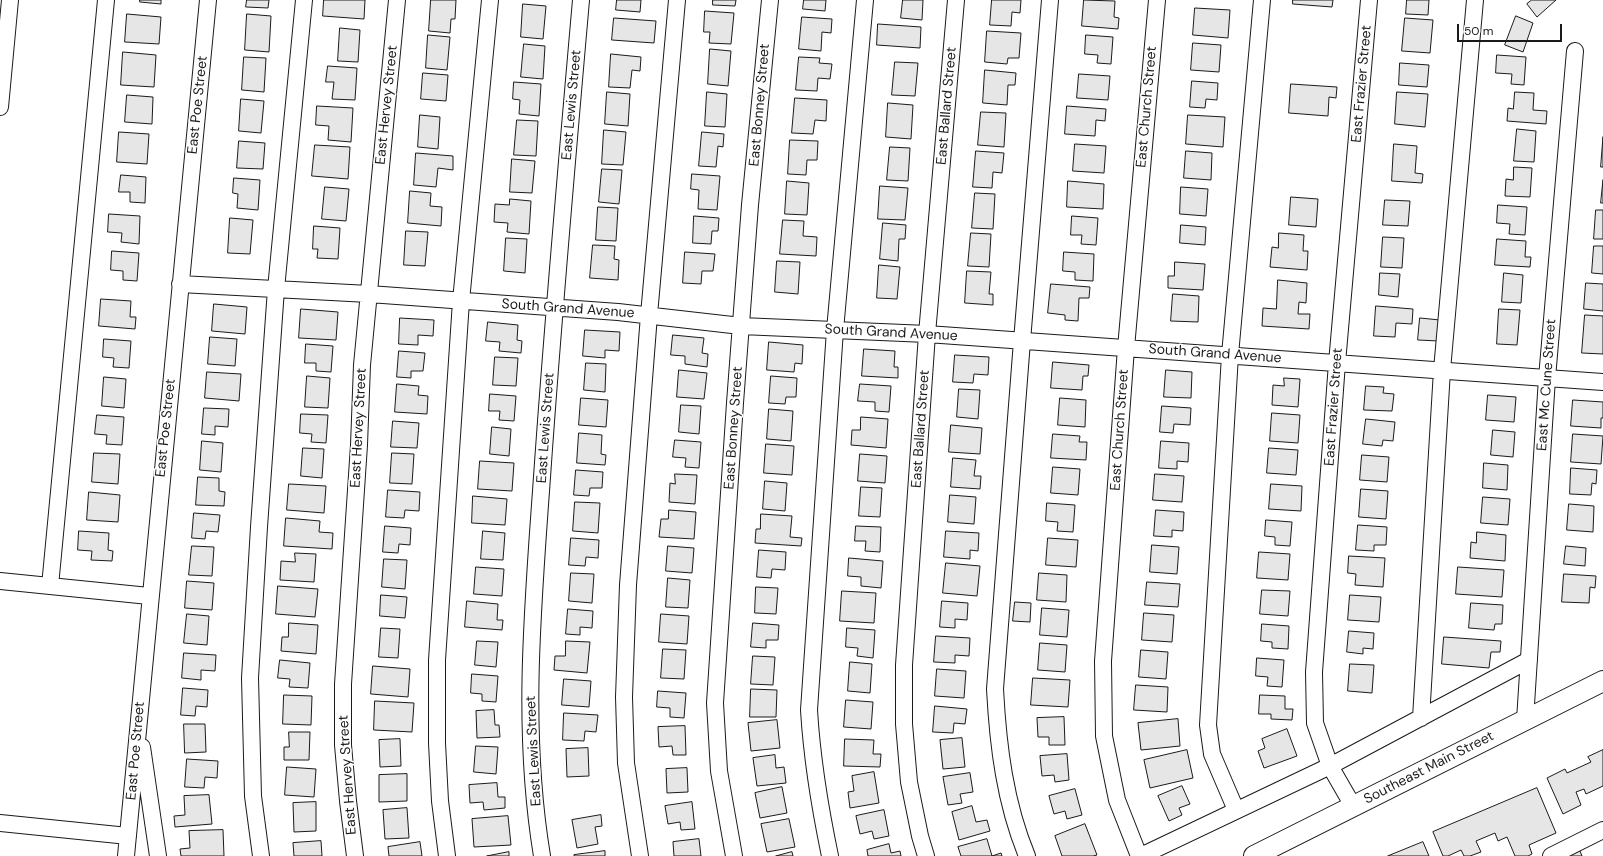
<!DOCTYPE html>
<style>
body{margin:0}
#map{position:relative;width:1603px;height:856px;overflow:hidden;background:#fff;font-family:"DM Sans",sans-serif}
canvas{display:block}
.scale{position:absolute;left:1457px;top:24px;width:105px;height:18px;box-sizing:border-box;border:2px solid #1a1a1a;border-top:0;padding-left:5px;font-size:12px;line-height:14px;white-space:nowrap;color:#1a1a1a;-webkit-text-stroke:3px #fff;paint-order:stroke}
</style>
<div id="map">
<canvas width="1603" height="856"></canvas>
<div class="scale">50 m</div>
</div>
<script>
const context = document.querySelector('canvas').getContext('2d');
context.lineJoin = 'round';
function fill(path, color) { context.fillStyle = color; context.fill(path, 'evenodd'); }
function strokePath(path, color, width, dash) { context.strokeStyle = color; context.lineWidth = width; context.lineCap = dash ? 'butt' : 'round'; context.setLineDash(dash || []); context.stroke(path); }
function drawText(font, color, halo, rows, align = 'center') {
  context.font = font + ' "DM Sans",sans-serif'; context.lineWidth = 3; context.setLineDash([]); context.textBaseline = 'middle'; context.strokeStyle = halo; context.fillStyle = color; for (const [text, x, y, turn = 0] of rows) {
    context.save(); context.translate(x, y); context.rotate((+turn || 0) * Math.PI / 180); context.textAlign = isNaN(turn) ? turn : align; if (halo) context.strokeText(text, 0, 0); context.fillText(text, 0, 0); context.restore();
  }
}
const building = new Path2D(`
 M140 0H161V4L140 2Z
 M247 0H269L268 8 246 7Z
 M324 0H365L364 19 323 16Z
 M431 0H456L455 19H451L450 33 429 31Z
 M617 0H641L640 12 616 10Z
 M713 0H736L735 6 713 5Z
 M804 0H826L825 11 803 9Z
 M903 0H923L922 20 901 18Z
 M992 0H1021L1020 13 1012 12 1011 26 990 25Z
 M1084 0 1115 1 1114 17 1119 18 1118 29 1082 26Z
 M1293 0H1333L1332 7 1293 4Z
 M1407 0H1429L1428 15 1406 14Z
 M1532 0H1556L1537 17 1527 4Z
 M523 4 546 6 543 39 521 37Z
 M1195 8 1230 10 1228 38 1193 35Z
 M705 11 734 13 731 44 709 43 710 32H704Z
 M127 14 161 17 159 44 125 42Z
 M247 14 271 16 269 52 245 50Z
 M1516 16 1533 23 1523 52 1505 45Z
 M802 17 832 19 831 33 822 32 821 51 799 49Z
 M614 18 656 21 654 43 612 40Z
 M1405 18 1433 20 1430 53 1402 51Z
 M878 24 921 27 920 48 877 45Z
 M340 28 360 30 358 62 338 61Z
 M987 31 1021 33 1019 58H1008L1007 64 985 62Z
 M428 35 450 37 447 70 426 68Z
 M1086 35 1113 37 1111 64 1097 63 1098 55 1085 54Z
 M1193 43 1221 45 1219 72 1191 70Z
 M524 44 545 46 543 79 521 77Z
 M710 49 731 51 728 86 708 84Z
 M123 52 156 55 154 87 121 85Z
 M611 54 641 57 640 71 632 70 630 88 609 87Z
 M1497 55 1526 57 1524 85 1511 84 1512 74 1496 73Z
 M244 57 266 58 264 92 242 90Z
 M799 57 820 58 819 63 832 64 830 79 818 78 817 91 796 90Z
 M895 62 918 63 915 96 892 95Z
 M1400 63 1429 65 1427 87 1399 85Z
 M328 66 357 68 355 100 332 99 334 82H326Z
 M985 70 1016 73 1015 85H1008L1007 105 983 103Z
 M423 73 448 75 446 101 421 99Z
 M1079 74 1110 76 1108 100 1077 98Z
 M1192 81 1218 83 1217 100 1206 99 1205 108 1190 107Z
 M514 82 541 84 539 116 519 114 520 100 513 99Z
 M1291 84 1337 87 1336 98 1329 97 1328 116 1289 113Z
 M607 92 630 94 628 126 605 124Z
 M707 92 727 94 725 127 705 126Z
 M1397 92 1428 94 1425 127 1395 124Z
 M1515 92 1534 93 1533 110 1547 111 1546 124 1507 121 1508 108 1513 109Z
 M127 95 153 97 152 124 125 122Z
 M795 98 827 100 826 121 815 120 813 134 792 133Z
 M241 99 264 101 261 133 239 131Z
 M888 103 913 105 911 139 886 137Z
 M317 106 353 108 351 142 328 140 329 126 316 125Z
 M1067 106 1106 109 1105 121 1096 120 1095 136 1065 134Z
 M981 112 1006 113 1004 147 978 145Z
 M420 115 440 117 438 149 418 147Z
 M1188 115 1225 117 1223 147 1186 144Z
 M517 120 538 121 536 156 514 155Z
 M1517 129 1536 131 1534 162 1514 161Z
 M604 130 626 132 623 165 602 164Z
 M119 132 149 134 147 164 117 162Z
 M702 132 724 134 723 147 718 146 716 167 699 166Z
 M1603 137V167H1601Z
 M790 140 818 141 817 160H807L806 175 788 174Z
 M239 141 265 143 263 169 237 168Z
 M1075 144 1106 146 1104 173 1073 171Z
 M1394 144 1417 146 1415 173 1423 174 1422 183 1392 181Z
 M315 145 350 147 348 179 312 176Z
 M890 147 910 148 908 181 887 180Z
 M976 151 1004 153 1002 173 993 172 992 188 973 187Z
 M1186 151 1212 153 1211 180 1184 178Z
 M416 153 453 156V170L438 168 436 187 414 185Z
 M512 159 535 161 532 193 510 192Z
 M1514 167 1532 168 1530 197 1505 196 1506 179 1513 180Z
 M602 169 622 170 619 204 599 202Z
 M692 174 720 176 717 210 698 209 699 190 691 189Z
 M121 175 146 177 145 203 130 202V192H119Z
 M234 178 260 180 258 210 237 208 238 194 233 193Z
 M1603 180V203H1601Z
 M787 181 809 183 807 215 785 214Z
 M1068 181 1104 184 1103 209 1067 207Z
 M880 186 908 188 905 220 878 219Z
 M325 187 349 189 346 221 322 219Z
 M1181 187 1208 189 1206 216 1180 214Z
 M410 191 431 193 430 206 442 207 441 226 408 223Z
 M975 193 995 194 993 229 972 228Z
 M1291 197 1318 199 1316 227 1289 225Z
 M510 199 531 201 529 234 507 232 508 223 494 222 495 204 509 205Z
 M1385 200 1410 201 1408 226 1383 225Z
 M1498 205 1527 207 1525 235 1509 234 1510 224 1497 223Z
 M598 207 618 208 616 241 596 240Z
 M1596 210H1603V239H1594Z
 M109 214 140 216 139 244 121 242 122 233 108 232Z
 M694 216 719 218 718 231H712L711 244 693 243Z
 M1072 216 1098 218 1096 245 1081 244 1082 235H1071Z
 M230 218 253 220 250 254 228 253Z
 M783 220 804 221 803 236 817 237 816 256 780 254Z
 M883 223 906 225 905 239H899L898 261 880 259Z
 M1181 225 1206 227 1205 245 1180 243Z
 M314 226 340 228 338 259 317 258 318 249H313Z
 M406 231 428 232 425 266 404 265Z
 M971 233 991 234 989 267 968 266Z
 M1279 233 1304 235 1303 251H1308L1307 270 1270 267 1272 247 1278 248Z
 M1383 237 1404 238 1402 268 1381 267Z
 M506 238 527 239 525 273 504 271Z
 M1497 239 1526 241 1525 257H1531L1530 267 1495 265Z
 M593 245 615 246 614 259 619 260 618 280 590 278Z
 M1594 246H1603V274L1592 273Z
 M112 251 139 253 137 281 123 280V271L111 270Z
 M685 252 715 254 713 271H702L701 284 683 283Z
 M1064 252 1094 254 1093 281 1075 280V272L1063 271Z
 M777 261 800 262 798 294 775 292Z
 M1175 262 1205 264 1203 290 1168 288V276H1174Z
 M879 265 900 267 897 299 877 298Z
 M967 271 991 272 989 294H993V305L965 303Z
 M1380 273 1400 274 1398 297 1379 295Z
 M1504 273 1523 275 1521 303 1502 302Z
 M1278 280 1307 283 1306 303 1299 302 1298 314H1310L1309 329 1262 326 1263 308 1276 309Z
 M1586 283 1603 284V311L1584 309Z
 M1051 284 1090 287 1089 298H1079L1078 321 1065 320V315L1048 313Z
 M1173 294 1199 296 1198 322 1171 321Z
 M101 299 131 301 130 317H136L135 329 99 326Z
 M214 304 247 307 245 334 212 331Z
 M1376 306 1413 309 1412 324 1396 323 1395 337 1374 336Z
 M301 309 338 312 336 340 299 338Z
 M1499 309 1520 310 1517 345 1497 344Z
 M1585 315 1603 316V354L1582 353Z
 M400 318 434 320 433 336 418 335V345L399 344Z
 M1420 318 1440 320 1439 341 1418 340Z
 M488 322 518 325 517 340 522 341 521 353 499 351 500 342 486 341Z
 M585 330 620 332 619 351 605 350V358L583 356Z
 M673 335 704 338 702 353 708 354 707 367 685 364V356L671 355Z
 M210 337 237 339 235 366 208 364Z
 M104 339 131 341 129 368 113 367 114 358 103 357Z
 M769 342 803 345 802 364 795 363 794 372 767 370Z
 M306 344 333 346 331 372 316 371V363H305Z
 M864 349 895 351 894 367H898V378L862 376Z
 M399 351 425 353 423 371H411V378L397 377Z
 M955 355 989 357 988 375 974 374 973 383 953 382Z
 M495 357 518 358 516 386 493 385Z
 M1053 362 1089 365 1088 376H1083L1082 390 1051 388Z
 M586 363 606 364 605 392 584 390Z
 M679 370 707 373 704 399 677 397Z
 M1166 370 1192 372 1191 398 1164 397Z
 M207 372 241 374 239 401 205 398Z
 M307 376 330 378 328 408 305 407Z
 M771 376 797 378 796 397H786L785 404 769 403Z
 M104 377 126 379 124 408 102 406Z
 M1284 378 1300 379 1298 407 1272 405 1273 385 1284 386Z
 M397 384 419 386 418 395 428 396 427 414 395 412Z
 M860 384 891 386 889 412 875 411V402L858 401Z
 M1366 386 1384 387 1383 393 1394 394 1392 411 1364 410Z
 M959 389 980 390 978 419 957 417Z
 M490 394 516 396 514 421 499 420 500 411H489Z
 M1488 395 1516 397 1514 422 1486 420Z
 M581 398 608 400 606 427 579 425Z
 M1060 398 1086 400 1085 427 1058 425Z
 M1573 400 1603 402V418H1601V428L1571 426Z
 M681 405 701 406 699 434 679 432Z
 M1162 406 1191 408 1190 425 1174 424 1173 433 1160 432Z
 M204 408 229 409 228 427 215 426V435L202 434Z
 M769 409 793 411 791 441 767 439Z
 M1272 413 1300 415 1298 443 1270 441Z
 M301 414 328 415 326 443 311 442 312 434 300 433Z
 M97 415 124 417 122 445 106 444 107 435 95 434Z
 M861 417 888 419 886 448 851 445 852 430H860Z
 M1366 419 1395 422 1393 441 1383 440 1382 446 1363 444Z
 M393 421 419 423 417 448 391 447Z
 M951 425 982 428 980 454 949 452Z
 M492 427 511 429 509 456 490 454Z
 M1493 430 1515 432 1513 457 1491 455Z
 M579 433 602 435 601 454 606 455 605 465 577 463Z
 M1053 434 1080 436 1079 442H1087L1086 460 1051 458Z
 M1573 434 1603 436 1601 464 1571 462Z
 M675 440 701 442 699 468 685 467 686 458 673 457Z
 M202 441 223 443 221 472 200 470Z
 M1161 441 1189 443 1188 462 1177 461V469L1159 468Z
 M766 444 794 446 792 475 764 473Z
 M303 448 324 449 322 478 301 476Z
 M1269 448 1298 450 1296 475 1267 473Z
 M94 453 120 454 118 484 92 482Z
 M392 453 414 454 412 484 390 483Z
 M860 454 887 456 885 483 858 481Z
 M1362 455 1389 457 1387 482 1360 480Z
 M953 458 976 460 974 476H981L980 489 951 487Z
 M480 461 514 463 512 491 478 489Z
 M1484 463 1508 465 1507 490 1483 488Z
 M1053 467 1080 469 1078 495 1051 493Z
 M1571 468 1597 470 1596 484 1592 483 1591 495 1570 494Z
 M576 470 603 472 602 488H590L589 496 574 495Z
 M675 474 697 475 695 504 669 502 670 483 675 484Z
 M1155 474 1184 476 1182 502 1153 500Z
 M198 477 219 478V491L225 492 224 506 196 505Z
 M765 481 787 483 785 511 763 509Z
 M289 484 326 486 324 513 287 510Z
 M1271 484 1302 486 1301 511 1269 509Z
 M861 487 882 488 880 517 859 516Z
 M1361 489 1388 491 1386 519 1359 517Z
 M388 490 420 492 419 511 405 510 404 518 386 517Z
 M89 492 120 495 118 522 87 520Z
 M950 495 976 497 974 524 948 522Z
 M473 496 507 499 505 525 472 523Z
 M1483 497 1510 499 1508 525 1481 523Z
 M575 502 600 503 598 533 573 531Z
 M1047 503 1075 505 1073 532 1057 531 1058 522 1046 521Z
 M1569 504 1594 506 1593 532 1567 530Z
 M669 510 696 512 694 539 659 537 661 519H668Z
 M1156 510 1184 512 1183 531 1172 530V537L1154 536Z
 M194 513 220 515 218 532 206 531 205 539 192 538Z
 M761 514 792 516 790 537 802 538 801 546 755 543 756 529H760Z
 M286 518 320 521 319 532 333 533 332 549 284 546Z
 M1266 520 1292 522 1290 546 1275 545V537L1265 536Z
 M1358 525 1387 527 1386 545H1374V551L1356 550Z
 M385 526 411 528 410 545 399 544 398 553 383 552Z
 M856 526 881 527 880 552 865 551 866 541H855Z
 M79 531 109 533 108 550 113 551 112 561 91 560 92 551 78 550Z
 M483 531 505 533 503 560 481 559Z
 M946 531 979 533 978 551 970 550V559L944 557Z
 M1477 532 1506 535 1505 561 1470 558 1471 542 1476 543Z
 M571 538 599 540 598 558 586 557 585 566 569 565Z
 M1048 538 1078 540 1076 567 1046 565Z
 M1152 545 1179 547 1177 574 1150 572Z
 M192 546 214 547 212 576 189 575Z
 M668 546 694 548 692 573 666 571Z
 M1566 546 1586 548 1585 566 1564 564Z
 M759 550 786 552 785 570 772 569 771 578 757 577Z
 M1259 552 1290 554 1288 580 1257 578Z
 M295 553 316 554 314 582 280 580 281 561 295 562Z
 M1349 556 1385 558 1383 587 1355 585 1356 574 1348 573Z
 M849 558 883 561 881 588 861 586V577L848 576Z
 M384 559 407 560 405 589 382 587Z
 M946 563 980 566 977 596 943 593Z
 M476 567 504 569 502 596 474 594Z
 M1458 567 1504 570 1502 597 1456 594Z
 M571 573 594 574 592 603 569 601Z
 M1039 573 1067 575 1066 602 1037 600Z
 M1564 574 1596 576 1595 588 1590 587 1589 603 1562 602Z
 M668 578 690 580 688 608 666 607Z
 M187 581 214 583 212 610 185 608Z
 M1147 582 1180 584 1178 607 1145 605Z
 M278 586 318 589 315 617 276 614Z
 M756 587 778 588 776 614 755 613Z
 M1262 590 1290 591 1288 616 1260 614Z
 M842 591 876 593 874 623 840 621Z
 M381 595 407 597 405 618 380 616Z
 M1350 595 1381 597 1379 622 1348 620Z
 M467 601 498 604 497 620H503L502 630 465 627Z
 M942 601 968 603 967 620 955 619V628L940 627Z
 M1015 602 1031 603 1030 622 1013 621Z
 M1471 603 1503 605 1502 624H1495L1494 630 1469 628Z
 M1042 608 1069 610 1067 637 1040 635Z
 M568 609 593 611 592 628 580 627V635L566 634Z
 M1144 613 1174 615 1172 642 1142 640Z
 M187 614 209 616 207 645 184 643Z
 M661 614 689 616 687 644 659 642Z
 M289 623 318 625 316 654 281 651 282 637H288Z
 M753 623 779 625 778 640H766V648L751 647Z
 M1262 624 1289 626 1288 649 1272 648V642L1261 641Z
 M381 628 400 629 398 658 379 657Z
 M847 628 875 630 873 658 857 656 858 648 846 647Z
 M1349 631 1374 633 1373 649 1363 648V654L1347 652Z
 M936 636 970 638 969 656 955 655V663L934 662Z
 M1444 637 1501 641 1500 652H1491L1489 668 1442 664Z
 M477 641 498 642 496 667 475 665Z
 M566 641 590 642 587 673 554 670 555 656H565Z
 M1040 643 1067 645 1065 672 1038 670Z
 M663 649 686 650 684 679 661 678Z
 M1141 650 1168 652 1166 679 1139 677Z
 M184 653 216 655 215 671 201 670V680L182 678Z
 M753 656 775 657 773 685 751 684Z
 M1257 658 1284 660 1282 687 1267 686 1268 677 1256 676Z
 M280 660 310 663 308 688 289 687 290 679 278 678Z
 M850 662 872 664 870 693 848 691Z
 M1350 664 1374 665 1372 693 1348 691Z
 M373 666 410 669 408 697 371 694Z
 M937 669 966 671 964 698 935 696Z
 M472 674 498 676 496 702 482 701V694L471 693Z
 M1033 678 1070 680 1068 707 1031 705Z
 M564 679 591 681 589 707 562 705Z
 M1136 685 1168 687 1167 712 1134 710Z
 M183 688 208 690 207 707 196 706 195 716 181 715Z
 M751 689 777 690 776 717H750Z
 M658 691 686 693 684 718 670 717V708L657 707Z
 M284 695 312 696 311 725 283 724Z
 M1260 695 1285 696V709H1293L1292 720 1271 719V714H1259Z
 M846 700 873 702 871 729 844 727Z
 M375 701 414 703 412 732 374 730Z
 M935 706 967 709 965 724 954 723 953 733 933 732Z
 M494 710 495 725H499L500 737 477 738 476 711Z
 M564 713 598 715 596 732 585 731 584 741 563 740Z
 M1064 717 1065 745H1049V737H1038L1037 718Z
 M1178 719 1180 746 1141 750 1138 723Z
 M777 720 780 748 751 751 748 723Z
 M184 724H205L206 752 185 753Z
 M685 726 686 755H673L672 746 659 747 658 727Z
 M1287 729 1297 756 1264 768 1258 751 1265 748 1262 739Z
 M289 732H310L309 760H284V747H289Z
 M962 738 965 767 943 769 940 740Z
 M400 739 401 766 380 767 379 740Z
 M845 739 874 740 873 754H881L880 767 844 766Z
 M476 746 498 747 496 774 474 772Z
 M588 748 589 776 567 777 566 749Z
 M1187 750 1193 778 1150 788 1144 760Z
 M1603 750V786L1586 794 1584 789 1576 792 1581 805 1563 814 1547 778 1565 769 1567 773 1591 762 1588 757Z
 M1067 754 1069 780 1055 782 1054 775 1042 776 1040 756Z
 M775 755 776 768 784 767 786 783 757 786 753 758Z
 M187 759 218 761 217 778 205 777 204 788 185 787Z
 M287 767 316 769 314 797 285 795Z
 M687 768 688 792 667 793 666 769Z
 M874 772 879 803 850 808 848 792 854 791 852 776Z
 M970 773 973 792 960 794 962 803 948 805 943 777Z
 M407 774V801L379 802V775Z
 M497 783 498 797H505V808L484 810 483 802 470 803 469 785Z
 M1182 786 1190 804 1179 808 1182 815 1169 821 1158 796Z
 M782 787 787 813 760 818 755 793Z
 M1537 788 1556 833 1529 845 1532 854 1528 856H1515L1507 837 1498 841 1495 833 1476 841 1481 852 1470 856H1464L1461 850 1448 856H1443L1433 832Z
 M1075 789 1082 815 1067 819 1065 811 1054 814 1049 796Z
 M209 795 212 824 175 827 174 816 185 815 184 796Z
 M316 802V831L294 832 293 803Z
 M692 802 695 829 681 830 680 822 668 824 665 806Z
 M972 806 976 822 987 820 990 831 959 840 952 812Z
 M407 808 409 838 385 839 383 810Z
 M884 810 889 836 874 839 872 831 860 834 856 816Z
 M601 815 602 826 595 827 598 844 577 848 572 820Z
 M508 816 511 845 474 847 472 819Z
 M789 819 795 847 767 852 761 824Z
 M1085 824 1097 855 1093 856H1062L1055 836Z
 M223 830 224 856H181L180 849 190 848 189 831Z
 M699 839 701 856H674L673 842Z
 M987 839 992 856 1001 853 1002 856H961L958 847Z
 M321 841 322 856H294L293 843Z
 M420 842 422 856H389L388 847Z
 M1423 842 1429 856H1388Z
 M889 844 891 853 900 851 901 856H868L867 850Z
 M605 851V856H574V855Z
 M1580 851 1582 856H1568Z
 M509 852V856H487Z
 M792 852 793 856H776Z`);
fill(building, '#e6e6e6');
strokePath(building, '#1a1a1a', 1);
const minor = new Path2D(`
 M0 107 10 0
 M180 284 369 294 618 312 741 326 927 334 1603 382
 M0 581 149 596
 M50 586 106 0
 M1421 718 1442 370 1475 0
 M1525 720 1547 378 1575 51
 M142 747 158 856
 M1353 806 1330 766 1315 723 1314 672 1337 363 1369 0
 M1236 810 1212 754 1208 725 1230 355 1262 0
 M0 823 128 836
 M126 856 208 0
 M261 856 253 796 250 678 259 527 276 289 304 0
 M355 856 348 801 343 745V684L359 445 362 365 397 0
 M447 856 440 801 437 743V660L461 301 490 0
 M542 856C521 729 533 605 542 477 553 318 567 159 581 0
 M640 856 626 763 624 697 628 585 649 315 677 0
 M734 856 719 771 715 703 735 403 750 205 770 0
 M830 856C820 808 812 760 809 710L835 330 865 0
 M926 856 920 836 909 782 904 724V665L927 334 956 0
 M1027 856C1005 803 998 746 995 689L1022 341 1050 0
 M1139 856 1117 800 1104 736 1103 661 1126 348 1157 0
 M1141 856 1330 766 1529 660
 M1551 856 1603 830`);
const major = new Path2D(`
 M1254 856 1603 681`);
strokePath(minor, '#1a1a1a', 18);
strokePath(major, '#1a1a1a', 22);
strokePath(minor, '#fff', 16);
strokePath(major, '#fff', 20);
drawText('14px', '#1a1a1a', '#fff', [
 ["East Frazier Street",1362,84,-85],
 ["East Poe Street",198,105,-84],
 ["East Hervey Street",387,105,-84],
 ["East Lewis Street",572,105,-85],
 ["East Bonney Street",760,105,-85],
 ["East Ballard Street",947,106,-85],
 ["East Church Street",1147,107,-85],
 ["South Grand Avenue",568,309,4],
 ["South Grand Avenue",891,333,3],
 ["South Grand Avenue",1215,354,4],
 ["East Mc Cune Street",1547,385,-86],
 ["East Frazier Street",1334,407,-86],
 ["East Poe Street",166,428,-84],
 ["East Hervey Street",359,428,-87],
 ["East Lewis Street",546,428,-86],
 ["East Bonney Street",734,428,-86],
 ["East Ballard Street",921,429,-86],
 ["East Church Street",1120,430,-86],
 ["East Poe Street",136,751,-85],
 ["East Lewis Street",534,751,-93],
 ["Southeast Main Street",1429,768,-27],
 ["East Hervey Street",348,775,-94]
]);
</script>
